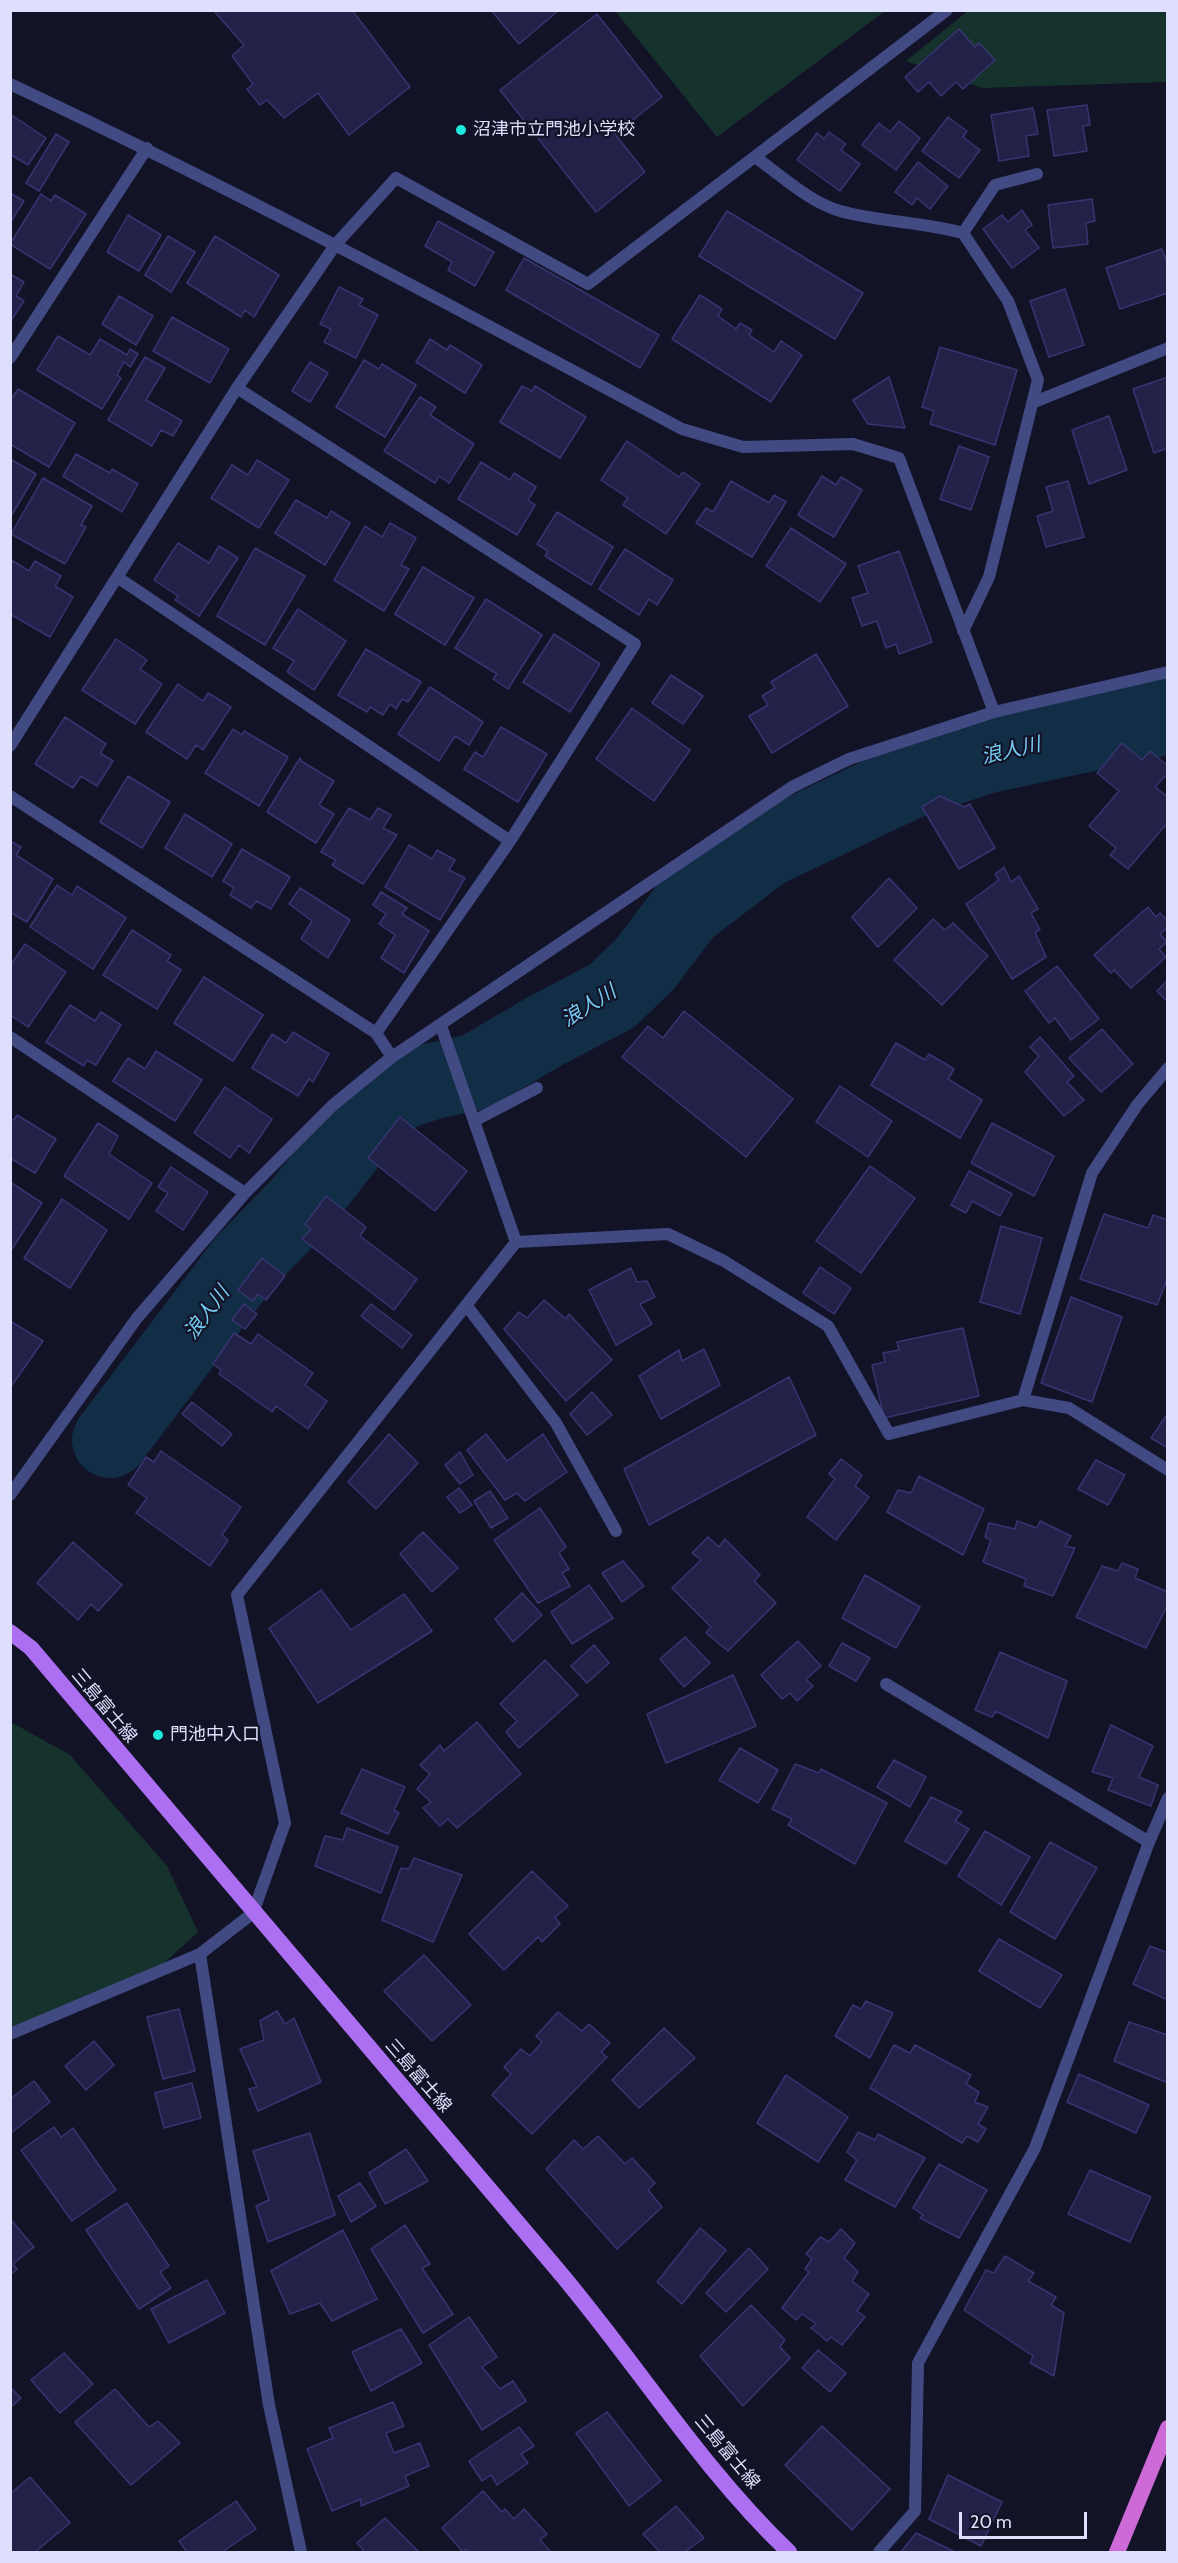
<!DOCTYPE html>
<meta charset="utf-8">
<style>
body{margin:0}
#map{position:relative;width:1178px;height:2563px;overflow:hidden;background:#131328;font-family:Cabin,sans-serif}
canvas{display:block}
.frame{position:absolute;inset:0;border:12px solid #dddffc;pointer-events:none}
.scale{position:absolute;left:959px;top:2512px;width:128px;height:27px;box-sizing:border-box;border:3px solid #dddffc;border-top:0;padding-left:8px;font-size:18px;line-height:21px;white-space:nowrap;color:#dddffc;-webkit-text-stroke:4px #131328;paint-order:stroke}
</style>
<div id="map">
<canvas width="1178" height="2563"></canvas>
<div class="frame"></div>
<div class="scale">20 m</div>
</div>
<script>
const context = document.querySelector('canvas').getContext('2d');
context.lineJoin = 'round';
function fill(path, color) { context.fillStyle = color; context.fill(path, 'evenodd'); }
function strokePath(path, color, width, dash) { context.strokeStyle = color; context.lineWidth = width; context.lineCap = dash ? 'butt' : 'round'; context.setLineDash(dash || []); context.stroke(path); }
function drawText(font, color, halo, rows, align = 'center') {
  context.font = font + ' Cabin,"Noto Sans JP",sans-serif'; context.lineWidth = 4.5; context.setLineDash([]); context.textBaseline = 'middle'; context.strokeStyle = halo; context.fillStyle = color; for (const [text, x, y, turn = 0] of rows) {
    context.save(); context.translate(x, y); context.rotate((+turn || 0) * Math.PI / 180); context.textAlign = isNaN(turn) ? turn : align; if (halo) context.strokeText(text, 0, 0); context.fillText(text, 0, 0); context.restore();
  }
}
fill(new Path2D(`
 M615 11H885L717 137Z
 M968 11H1167V82L982 88 906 61Z
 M11 1722 70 1755 167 1866 198 1932 139 1986 11 2037Z`), '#16322c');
strokePath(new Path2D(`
 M110 1440 244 1263 302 1203 369 1117 399 1092 433 1081 475 1072 547 1030 612 996 645 964 686 910 765 850 907 782 984 756 1168 716`), '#122e47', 76);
const building = new Path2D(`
 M213 10H352L410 87 349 135 318 93 284 118 267 100 260 105 247 89 253 84 232 56 244 45Z
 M491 10H559L519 44Z
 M597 14 662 97 615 134 645 172 596 212 500 90Z
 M959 29 975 47 979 43 995 60 963 89 956 82 941 96 929 82 918 92 905 77Z
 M1087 105 1090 125 1083 126 1087 151 1054 156 1047 110Z
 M1033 108 1038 134 1026 136 1029 156 999 161 991 115Z
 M10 114 46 138 28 165 10 154Z
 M948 117 967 131 963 137 980 150 959 178 922 151Z
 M899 121 920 138 896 170 862 145 879 123 890 132Z
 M829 132 846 144 841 150 860 164 840 191 797 160 817 133 824 139Z
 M56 134 69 142 39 191 26 183Z
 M918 162 948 186 930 209 917 198 912 205 895 192Z
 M10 193 24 201 10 223Z
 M41 194 51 201 55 195 86 214 50 269 10 244Z
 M1092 199 1095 221 1086 223 1088 244 1053 248 1048 205Z
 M1022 210 1032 225 1025 230 1039 248 1012 268 983 229 1002 215 1008 222Z
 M727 211 863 293 835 339 699 256Z
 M128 215 161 235 139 271 107 252Z
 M438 221 494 252 475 286 448 270 452 262 425 246Z
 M168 236 195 252 171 292 145 275Z
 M215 236 279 275 254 317 245 310 241 317 187 283Z
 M1162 249 1168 265V293L1120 309 1106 268Z
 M524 258 659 335 640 368 506 290Z
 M10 274 24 282 16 296 24 301 10 322Z
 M339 287 363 299 359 305 378 315 356 358 324 342 331 329 320 324Z
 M1065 289 1084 345 1049 357 1030 301Z
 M700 295 722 309 718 316 736 329 740 323 752 330 749 335 774 352 781 341 802 355 771 402 672 339Z
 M119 296 153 316 136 345 102 324Z
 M172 317 229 349 210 383 153 351Z
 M58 336 90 355 100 339 127 355 130 349 138 354 130 367 124 362 117 375 121 378 102 409 37 370Z
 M430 339 447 350 450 345 482 365 465 393 416 362Z
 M940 347 1017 370 995 445 930 424 934 411 922 407Z
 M145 357 165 368 146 400 182 421 173 436 161 430 152 446 108 420Z
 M364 360 379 369 382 364 416 385 385 437 336 407Z
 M310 362 328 373 310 402 292 391Z
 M889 377 905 428 868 424 853 400Z
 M1168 377V448L1154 453 1133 389Z
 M522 386 532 391 535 386 586 417 560 458 500 422Z
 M18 389 75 423 49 467 10 444V401Z
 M420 397 436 407 430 415 474 444 449 483 439 476 435 483 384 451Z
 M1109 416 1127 470 1089 484 1072 430Z
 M627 441 679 477 683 472 700 484 666 534 623 505 628 498 601 480Z
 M959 446 989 457 971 510 940 499Z
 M76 454 110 473 112 469 138 484 122 512 63 476Z
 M10 459 36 474 10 518Z
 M257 460 289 480 259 528 211 498 232 465 248 475Z
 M481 462 510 480 514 473 536 487 528 500 535 505 517 535 458 499Z
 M822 476 836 485 841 477 862 490 834 537 798 515Z
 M43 478 92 506 81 525 86 527 65 564 11 534Z
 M731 481 769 503 774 495 786 502 752 557 696 523 706 508 713 512Z
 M1068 481 1084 537 1046 547 1037 516 1053 511 1046 487Z
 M296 500 327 518 331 511 350 523 325 565 275 533Z
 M557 512 613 547 591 585 545 556 548 551 537 544Z
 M390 523 416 538 401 565 409 569 384 611 334 580 365 526 382 537Z
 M791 528 846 564 820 602 766 566Z
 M178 543 209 563 219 546 238 558 199 616 175 600 178 596 154 580Z
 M255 548 305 576 265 645 217 616Z
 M625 549 673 580 657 605 649 599 639 615 599 589Z
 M899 551 932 642 899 654 896 644 886 648 877 621 862 626 852 598 868 593 858 566Z
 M13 561 29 571 35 561 61 576 55 586 73 597 50 637 10 614V566Z
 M423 567 474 598 445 645 395 614Z
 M486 599 542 635 508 689 493 679 497 674 455 648Z
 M298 609 346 641 314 690 287 672 294 661 273 648Z
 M554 634 600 664 570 712 523 682Z
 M116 639 147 660 140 669 162 684 135 724 82 690Z
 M366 649 421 682 408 702 402 699 396 709 390 704 383 715 370 707 367 712 338 695Z
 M816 654 848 706 772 753 749 716 768 705 762 696 775 688 771 682Z
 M671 675 703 696 683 724 652 703Z
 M178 684 203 701 208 693 231 707 203 750 196 745 187 759 146 732Z
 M430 687 483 722 469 745 455 736 439 761 398 734Z
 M632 708 690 750 654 801 596 759Z
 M65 717 106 744 100 753 113 761 97 786 81 776 73 788 35 764Z
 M501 727 547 754 518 802 464 769 475 752 483 757Z
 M233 729 242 735 244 731 288 757 259 806 205 773Z
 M1122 743 1142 760 1150 751 1168 766V773L1155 787 1168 797V822L1128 869 1110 855 1116 848 1089 826 1119 791 1097 773Z
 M300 758 301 761 334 781 319 805 334 814 316 843 267 812Z
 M128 776 170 802 142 848 100 822Z
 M940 796 964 807 970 804 995 848 959 869 922 807Z
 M349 808 370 820 378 808 391 815 383 828 397 835 363 884 332 865 336 860 321 852Z
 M185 814 232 844 212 877 165 848Z
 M10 841 21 847 16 855 53 879 27 922 10 912Z
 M409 845 432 859 437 850 455 860 449 870 465 878 440 920 385 887Z
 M242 849 290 877 271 909 256 901 251 908 230 895 234 888 223 881Z
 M1004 867 1011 882 1019 876 1038 909 1031 913 1040 930 1035 932 1046 957 1012 979 966 904 999 880 995 874Z
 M889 878 917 908 878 947 852 917Z
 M57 885 72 895 77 886 126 918 93 969 30 927Z
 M300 888 350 920 328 958 301 939 312 921 289 904Z
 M381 892 407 908 402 914 429 931 404 973 381 958 395 935 379 924 386 914 373 905Z
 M1148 907 1156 917 1160 913 1168 921V927L1160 934 1167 942 1159 949 1166 957 1131 988 1114 970 1111 973 1094 955Z
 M933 919 945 930 953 923 988 956 942 1005 894 960Z
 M132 930 171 955 167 961 181 970 157 1009 103 975Z
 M25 944 66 972 28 1027 10 1015V966Z
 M1057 966 1099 1019 1071 1040 1055 1018 1049 1023 1025 991Z
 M204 977 263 1015 233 1061 174 1023Z
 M1168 980V1002L1157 991Z
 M70 1005 95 1021 101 1012 121 1025 96 1065 87 1060 84 1066 46 1042Z
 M684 1011 793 1099 746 1157 622 1057 648 1026 663 1038Z
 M1102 1029 1133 1064 1101 1092 1069 1058Z
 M293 1032 329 1054 313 1082 309 1079 298 1096 252 1068 272 1034 286 1043Z
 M1040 1037 1074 1076 1067 1082 1084 1100 1064 1116 1025 1072 1039 1056 1030 1047Z
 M896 1043 925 1060 929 1054 954 1069 948 1079 982 1100 960 1138 871 1085Z
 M156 1051 202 1080 175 1121 113 1081 128 1058 145 1069Z
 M840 1086 892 1121 868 1157 816 1122Z
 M225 1087 272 1119 249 1153 239 1145 230 1158 194 1133Z
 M17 1115 56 1139 35 1173 10 1158V1119L14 1120Z
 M400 1117 467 1171 435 1211 368 1158Z
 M98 1123 118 1136 109 1154 152 1183 129 1219 64 1176Z
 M992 1123 1054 1156 1034 1196 971 1163Z
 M870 1166 915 1198 861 1273 816 1241Z
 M171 1167 208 1192 183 1230 156 1211 168 1193 158 1187Z
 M969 1171 1012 1194 1000 1216 972 1201 966 1213 951 1205Z
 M10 1182 42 1203 10 1252Z
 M326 1196 366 1227 360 1236 417 1279 394 1310 302 1239 311 1229 305 1224Z
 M62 1199 107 1230 70 1288 24 1258Z
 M1104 1214 1148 1228 1153 1215 1168 1220V1277L1157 1305 1080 1279Z
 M1001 1226 1042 1238 1020 1314 980 1302Z
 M262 1258 285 1276 266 1300 258 1294 253 1301 238 1290Z
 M820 1267 851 1288 834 1314 803 1293Z
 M631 1268 637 1282 647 1281 655 1297 640 1304 652 1324 616 1345 589 1290Z
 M1071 1297 1122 1317 1092 1402 1041 1383Z
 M544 1300 566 1319 569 1314 612 1360 566 1401 504 1329 519 1312 527 1318Z
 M244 1304 257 1314 245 1329 232 1320Z
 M371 1304 412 1335 402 1348 361 1316Z
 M10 1321 43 1341 10 1388Z
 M963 1328 979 1396 884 1418 872 1365 885 1362 883 1353 899 1350 897 1342Z
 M234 1333 251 1344 258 1334 313 1373 305 1385 327 1401 308 1429 276 1406 272 1412 219 1374 221 1370 213 1364Z
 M704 1349 720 1385 661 1419 639 1376 679 1350 682 1361Z
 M789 1377 816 1435 649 1525 624 1469Z
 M592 1392 612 1415 587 1435 570 1414Z
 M192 1402 232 1434 222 1446 182 1414Z
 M1168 1413V1448L1151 1438Z
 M389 1434 418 1463 376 1509 348 1482Z
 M486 1434 507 1461 543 1434 567 1472 525 1501 517 1493 505 1500 467 1450Z
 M161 1451 241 1507 222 1535 228 1540 210 1566 136 1513 147 1498 128 1485 146 1457 154 1462Z
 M460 1452 473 1475 460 1484 445 1465Z
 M841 1459 862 1475 855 1486 869 1497 836 1540 807 1517 835 1479 829 1474Z
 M1096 1460 1125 1475 1108 1505 1078 1489Z
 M919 1476 984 1509 963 1555 887 1512 898 1490 911 1493Z
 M459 1488 472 1505 460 1513 447 1497Z
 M490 1491 508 1518 491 1528 474 1501Z
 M540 1508 566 1547 559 1553 569 1569 562 1573 570 1586 538 1603 494 1540Z
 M1017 1521 1037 1528 1040 1521 1071 1536 1065 1546 1075 1548 1053 1596 1024 1586 1026 1579 983 1562 991 1540 985 1537 989 1523 1015 1529Z
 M423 1532 458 1568 432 1592 400 1554Z
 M708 1537 719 1547 725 1539 760 1575 754 1581 776 1603 728 1651 706 1633 711 1627 672 1588 701 1560 692 1553Z
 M73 1542 122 1585 98 1611 91 1604 78 1620 37 1583Z
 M623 1561 644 1586 622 1602 602 1573Z
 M1122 1563 1138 1569 1135 1578 1168 1592V1604L1146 1648 1076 1617 1102 1566 1118 1571Z
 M865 1575 920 1607 896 1648 842 1618Z
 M589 1585 613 1618 572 1644 551 1612Z
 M321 1590 351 1630 404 1594 432 1631 318 1703 269 1628Z
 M522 1593 542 1615 513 1642 495 1619Z
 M685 1637 710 1663 684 1687 660 1659Z
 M798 1641 821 1666 806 1679 813 1686 797 1701 790 1693 782 1699 761 1675Z
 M842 1643 870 1658 856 1681 829 1666Z
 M594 1645 609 1663 587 1683 571 1666Z
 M1000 1652 1067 1681 1048 1738 996 1711 992 1717 975 1710Z
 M545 1660 578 1695 519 1748 506 1732 517 1721 500 1704Z
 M733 1675 756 1726 666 1763 647 1714Z
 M477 1722 521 1774 457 1828 448 1819 440 1826 423 1808 431 1802 417 1789 430 1774 420 1765 440 1745 444 1751Z
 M1111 1725 1153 1746 1139 1777 1158 1785 1151 1806 1108 1790 1113 1778 1092 1772Z
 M740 1748 778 1770 758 1803 719 1780Z
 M894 1760 926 1777 910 1807 877 1787Z
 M795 1764 819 1773 821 1769 887 1803 855 1864 788 1825 792 1819 772 1809Z
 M362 1769 405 1787 394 1810 399 1813 388 1834 341 1813Z
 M931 1797 962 1812 955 1821 969 1829 946 1864 905 1841Z
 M347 1828 398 1847 381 1893 315 1866 325 1836 343 1840Z
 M985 1831 1030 1857 1001 1905 958 1876Z
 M1050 1842 1097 1868 1055 1939 1010 1912Z
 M414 1858 462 1875 433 1942 382 1920 401 1868 409 1869Z
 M532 1871 568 1906 555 1917 560 1924 542 1942 538 1937 504 1970 469 1934Z
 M999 1939 1062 1975 1040 2008 979 1971Z
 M1150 1946 1168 1953V2000L1133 1984Z
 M424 1955 471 2005 432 2041 384 1991Z
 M866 2001 893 2013 870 2058 835 2036 853 2005 861 2009Z
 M179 2009 195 2071 163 2079 147 2017Z
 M277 2011 285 2024 294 2018 321 2082 258 2111 249 2089 257 2087 240 2049 264 2040 260 2021Z
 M558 2012 582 2031 589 2024 610 2043 601 2052 607 2057 532 2134 492 2095 511 2074 504 2067 521 2049 530 2056 542 2042 536 2036Z
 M1129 2022 1168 2035V2083L1114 2061Z
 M664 2028 695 2058 639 2108 612 2080Z
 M94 2041 114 2065 86 2090 65 2066Z
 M894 2045 910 2053 915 2045 971 2075 966 2084 979 2092 975 2102 988 2107 978 2124 986 2129 978 2142 967 2136 962 2143 870 2088Z
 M1079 2074 1149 2105 1136 2133 1067 2102Z
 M786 2075 848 2117 818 2162 757 2123Z
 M34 2081 50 2102 11 2133 10 2099Z
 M192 2083 201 2118 164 2128 155 2093Z
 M54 2127 61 2137 73 2128 116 2190 72 2221 21 2150Z
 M858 2132 875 2140 878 2134 925 2158 895 2207 845 2180 857 2160 847 2152Z
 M310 2133 335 2215 268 2242 256 2206 269 2200 253 2151Z
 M598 2136 625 2164 632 2158 655 2183 648 2190 662 2207 617 2249 546 2169 574 2140 583 2149Z
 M406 2149 428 2181 385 2204 369 2173Z
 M939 2164 987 2190 959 2238 920 2218 923 2215 913 2208Z
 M1090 2170 1151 2197 1130 2242 1068 2214Z
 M360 2183 376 2206 351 2222 338 2196Z
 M127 2203 169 2266 160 2272 171 2288 139 2309 86 2230Z
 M11 2220 34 2247 13 2264 17 2269 10 2275Z
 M405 2225 430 2264 422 2268 453 2314 423 2333 371 2249Z
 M700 2228 726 2250 682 2304 657 2282Z
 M841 2229 855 2243 844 2258 858 2272 852 2281 869 2294 857 2311 865 2317 842 2345 831 2337 827 2341 811 2328 816 2324 802 2314 796 2320 782 2308 809 2272 805 2269 812 2259 806 2254 820 2237 829 2242Z
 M343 2230 377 2299 332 2321 320 2303 290 2314 271 2271Z
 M749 2248 768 2269 726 2312 706 2293Z
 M1005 2256 1034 2273 1028 2281 1056 2297 1051 2305 1064 2313 1054 2376 1030 2363 1033 2356 964 2310 986 2270 994 2273Z
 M207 2280 225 2313 169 2343 151 2309Z
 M751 2305 785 2340 780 2347 790 2358 743 2406 700 2356Z
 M469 2317 497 2357 482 2367 500 2389 513 2381 526 2401 482 2430 429 2345Z
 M401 2329 422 2363 371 2391 352 2352Z
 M818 2350 846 2373 830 2392 802 2368Z
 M64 2353 93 2384 60 2413 31 2380Z
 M10 2387 21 2398 10 2408Z
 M115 2389 149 2427 158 2421 180 2443 131 2485 75 2422Z
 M393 2402 404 2426 386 2433 394 2453 420 2443 429 2466 405 2476 409 2486 361 2506V2499L332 2511 307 2449 333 2438 329 2428Z
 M607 2412 661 2481 629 2506 576 2433Z
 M822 2426 890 2489 852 2530 785 2465Z
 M519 2427 534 2446 521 2454 528 2463 497 2485 491 2475 482 2481 469 2461Z
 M948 2475 1002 2502 981 2546 929 2519Z
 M30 2477 70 2523 35 2552H10V2494Z
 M483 2491 502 2512 505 2509 514 2519 524 2509 547 2534 540 2540 551 2552H470L466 2549 463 2552 442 2528Z
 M236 2501 256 2529 222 2552H187L179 2541Z
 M676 2506 704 2538 685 2552H660L643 2534Z
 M385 2518 419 2552H365L357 2543Z
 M916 2533 955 2552H901Z`);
fill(building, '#222148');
strokePath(building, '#373571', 1.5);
strokePath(new Path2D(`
 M10 84C238 191 460 310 682 429L743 447 853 444 899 458 994 712
 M755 157C781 175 809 202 840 211 880 222 923 222 963 233L1008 301 1038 380 989 577 963 631
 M963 233 995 185 1037 174
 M10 358 147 148
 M237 388 635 644 510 841 376 1033 392 1057
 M1032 403 1168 348
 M117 577 510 841
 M10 746 237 388 336 244 396 178 588 284 947 10
 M10 796 376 1033
 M441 1026 516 1242
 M10 1037 245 1193
 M474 1121 537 1088
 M466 1305 556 1423 616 1531
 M1023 1400 1092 1173 1137 1105 1168 1068
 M10 1495 137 1318 245 1193 333 1105 392 1057 792 787 849 759 994 712 1168 672
 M886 1684 1149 1842
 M200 1954 269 2405 301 2552
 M10 2034 200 1954 253 1913 285 1823 237 1595 516 1242 668 1234 724 1261 828 1326 889 1434 1023 1400 1069 1408 1168 1470
 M879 2552 915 2511 918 2363 1035 2148 1149 1842 1168 1798`), '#424a83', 12);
strokePath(new Path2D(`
 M10 1632 31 1648C205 1856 382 2060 556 2268 635 2361 700 2467 789 2552`), '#ac6ff2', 16);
strokePath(new Path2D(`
 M1117 2552 1168 2428`), '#ce6ad8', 16);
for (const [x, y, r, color] of [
 [461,130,6,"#1beadd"],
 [158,1735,6,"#1beadd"]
]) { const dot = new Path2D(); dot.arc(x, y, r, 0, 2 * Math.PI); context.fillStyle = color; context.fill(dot); strokePath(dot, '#131328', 2); }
drawText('18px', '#dddffc', '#131328', [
 ["沼津市立門池小学校",473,130],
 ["門池中入口",170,1735]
], 'left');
drawText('18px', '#dddffc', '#131328', [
 ["三島富士線",104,1706,50],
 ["三島富士線",418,2076,49],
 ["三島富士線",727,2452,50]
]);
drawText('italic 20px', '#75ccf2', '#131328', [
 ["浪人川",1011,751,-13],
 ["浪人川",589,1006,-32],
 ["浪人川",207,1313,-53]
]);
</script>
